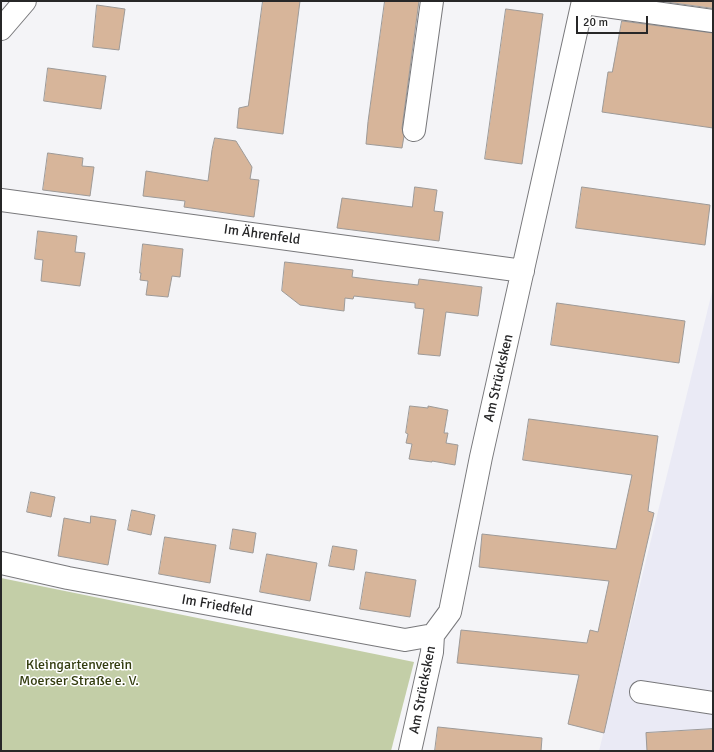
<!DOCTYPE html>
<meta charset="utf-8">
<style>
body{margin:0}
#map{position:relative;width:714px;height:752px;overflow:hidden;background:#f4f4f7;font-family:Signika,sans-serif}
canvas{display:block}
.frame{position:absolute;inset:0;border:2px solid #272728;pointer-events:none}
.scale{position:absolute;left:576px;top:16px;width:72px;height:18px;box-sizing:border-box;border:2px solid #272728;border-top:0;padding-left:5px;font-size:12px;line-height:14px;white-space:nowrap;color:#272728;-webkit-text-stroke:3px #fff;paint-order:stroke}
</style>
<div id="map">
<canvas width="714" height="752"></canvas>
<div class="frame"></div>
<div class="scale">20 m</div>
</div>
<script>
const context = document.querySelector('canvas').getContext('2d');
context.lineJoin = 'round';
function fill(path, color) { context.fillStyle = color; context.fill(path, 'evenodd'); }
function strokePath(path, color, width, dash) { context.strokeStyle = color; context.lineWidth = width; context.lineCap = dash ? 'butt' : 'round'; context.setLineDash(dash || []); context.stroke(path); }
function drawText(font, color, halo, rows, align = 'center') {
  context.font = font + ' Signika,sans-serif'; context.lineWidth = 3; context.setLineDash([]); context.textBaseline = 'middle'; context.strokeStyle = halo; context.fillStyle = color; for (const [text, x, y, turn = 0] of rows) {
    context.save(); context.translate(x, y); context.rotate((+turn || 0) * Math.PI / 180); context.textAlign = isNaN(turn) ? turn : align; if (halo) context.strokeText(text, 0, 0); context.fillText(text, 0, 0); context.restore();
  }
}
fill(new Path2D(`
 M713 288V751H599Z`), '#eaeaf5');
fill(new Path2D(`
 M1 578 414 662 391 751H1Z`), '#c3cea7');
const building = new Path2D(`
 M263 1H300L283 134 237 128 239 108 248 106Z
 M385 1H419L402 128 404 136 402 148 366 144 368 122Z
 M660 1H713V8Z
 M97 5 125 9 119 50 93 47Z
 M506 9 543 14 522 164 485 159Z
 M622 21 713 33V128L602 112 608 72H612Z
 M48 68 106 76 101 109 44 101Z
 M215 138 236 141 252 167 250 179 259 180 254 217 184 207 185 201 143 196 146 171 208 181 212 150Z
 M48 153 83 158 82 166 94 167 90 196 43 190Z
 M415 187 437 190 434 211 443 212 439 241 337 228 342 198 412 207Z
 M582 187 710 205 705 245 576 228Z
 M38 231 77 236 75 252 85 253 80 286 41 281 43 260 35 259Z
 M143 244 183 249 180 277 172 276 168 297 146 295 148 281 140 280 141 273H140Z
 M285 262 353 270 352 277 383 281 418 285 419 279 482 287 478 316 446 312 440 356 418 354 424 309 415 308V303L354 296 353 299 345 298 344 311 300 305 282 291Z
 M557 303 685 321 679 363 551 345Z
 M410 406 428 408V406L448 410 444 433H448L446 443 458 445 455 465 432 461V462L409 459 412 444 406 443 408 434 406 433Z
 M529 419 658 436 648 511 654 513 604 733 568 724 579 675 457 663 461 630 587 643 590 630 598 632 609 581 479 567 482 534 616 549 632 475 523 460Z
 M31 492 55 497 51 517 27 512Z
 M132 510 155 515 151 535 128 530Z
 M91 516 116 520 108 565 58 556 64 518 90 523Z
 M233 529 256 533 253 553 230 549Z
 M165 537 216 545 210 583 159 574Z
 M333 546 357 550 354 570 329 566Z
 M267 554 317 563 310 601 260 592Z
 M366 572 416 580 410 617 360 609Z
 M438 727 542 738 541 751H435Z
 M713 729V751H647L646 733Z`);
fill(building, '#d7b59a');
strokePath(building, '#9d9a98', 1);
const minor = new Path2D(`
 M584 3 713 21
 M1 29 25 1
 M414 130 432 1
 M1 200 523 271
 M1 563 68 578 405 640 433 635
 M641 692 713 703
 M410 751 432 652 433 635 450 612 481 457 583 1`);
strokePath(minor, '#78787b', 24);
strokePath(minor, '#fff', 22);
drawText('14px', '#272728', '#fff', [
 ["Im Ährenfeld",262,235,8],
 ["Am Strücksken",499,378,-77],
 ["Im Friedfeld",217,606,10],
 ["Am Strücksken",423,690,-79]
]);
drawText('14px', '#333c0f', '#fff', [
 ["Kleingartenverein",79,665],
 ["Moerser Straße e. V.",79,681]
]);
</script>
